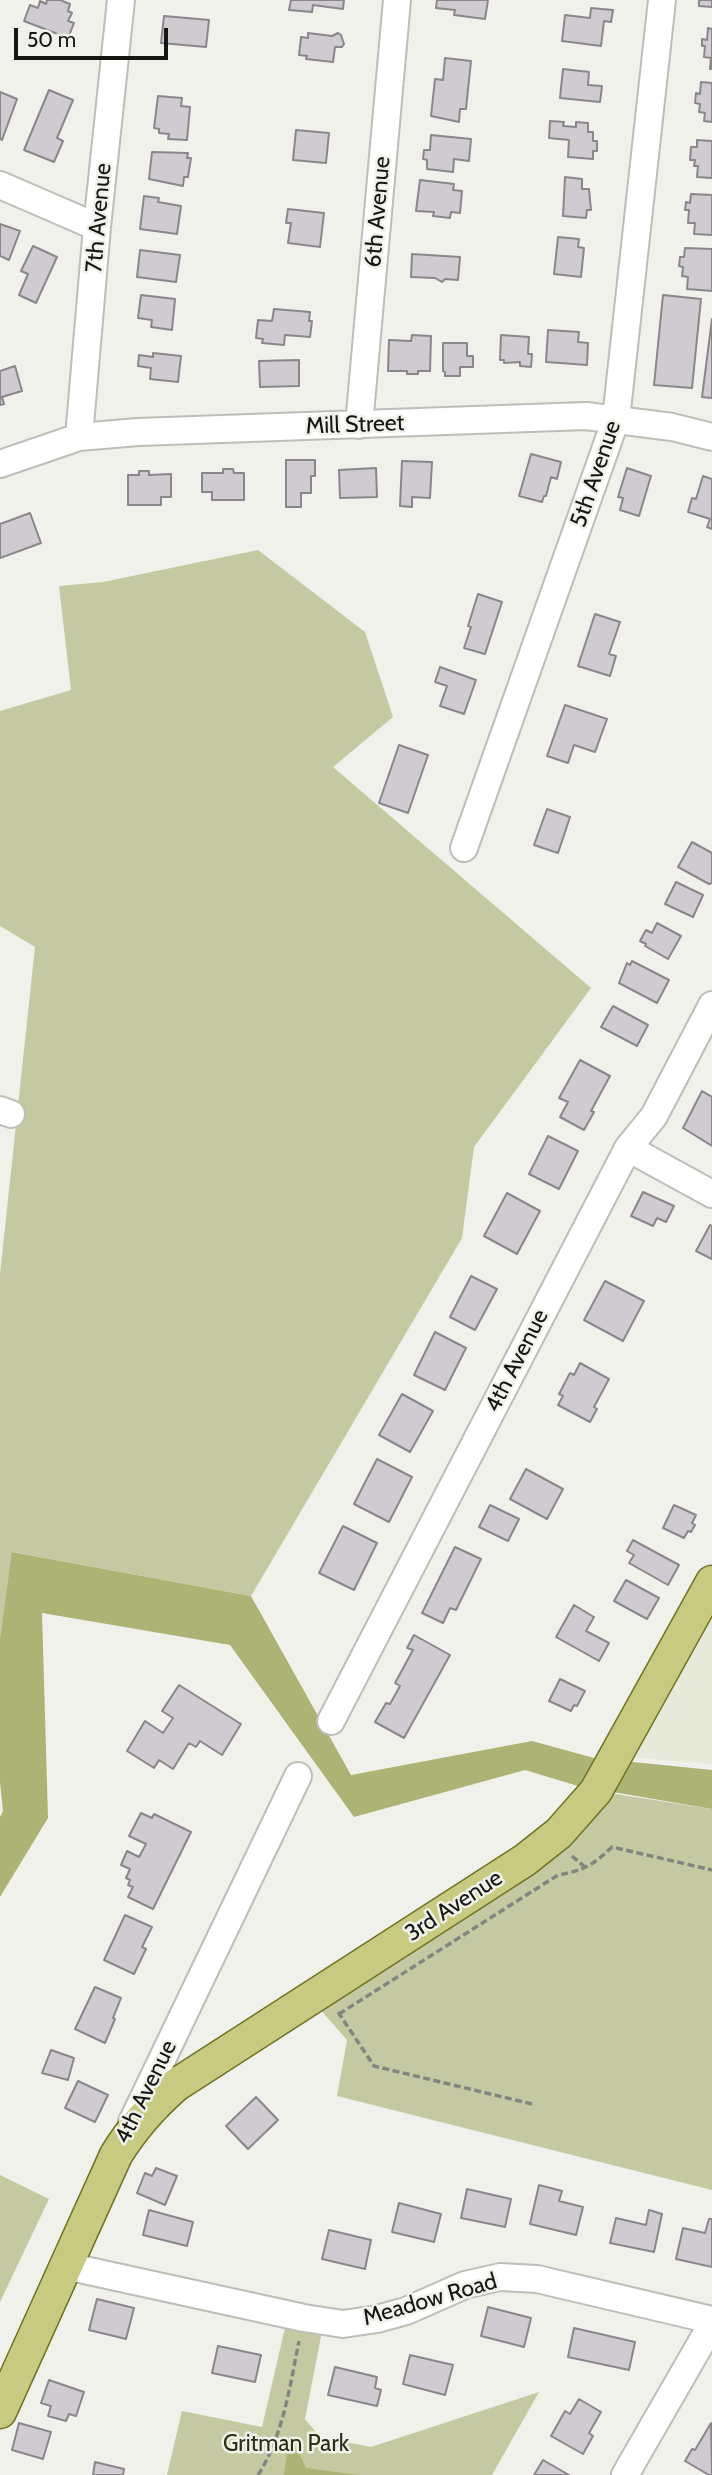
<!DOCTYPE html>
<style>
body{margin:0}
#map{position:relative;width:712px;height:2475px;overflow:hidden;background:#f0f1ea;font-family:Cabin,sans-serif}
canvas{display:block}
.scale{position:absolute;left:14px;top:28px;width:154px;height:32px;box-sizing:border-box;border:4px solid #151512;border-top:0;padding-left:9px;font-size:21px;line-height:24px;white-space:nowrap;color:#151512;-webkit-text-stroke:5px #f0f1ea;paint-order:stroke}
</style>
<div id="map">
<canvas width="712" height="2475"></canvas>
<div class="scale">50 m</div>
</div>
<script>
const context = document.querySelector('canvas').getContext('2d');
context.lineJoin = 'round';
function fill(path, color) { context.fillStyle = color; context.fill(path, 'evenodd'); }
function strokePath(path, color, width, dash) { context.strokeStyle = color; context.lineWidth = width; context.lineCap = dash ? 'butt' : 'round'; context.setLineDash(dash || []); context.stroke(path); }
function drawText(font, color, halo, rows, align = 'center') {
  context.font = font + ' Cabin,sans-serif'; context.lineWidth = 5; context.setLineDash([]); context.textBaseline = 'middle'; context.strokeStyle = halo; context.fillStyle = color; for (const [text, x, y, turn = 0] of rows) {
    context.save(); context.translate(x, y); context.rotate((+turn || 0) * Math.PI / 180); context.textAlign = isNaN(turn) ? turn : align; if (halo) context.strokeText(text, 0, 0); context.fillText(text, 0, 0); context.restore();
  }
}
fill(new Path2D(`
 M712 1582V1764L617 1756Z`), '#e7e9da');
fill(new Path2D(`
 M258 550 365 632 393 717 333 767 591 988 474 1147 462 1238 251 1596 13 1552 0 1639V1274L35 947 0 926V711L71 690 59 586 103 582Z
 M596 1791 712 1809V2190L337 2096 347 2040 310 1998Z
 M0 2175 49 2199 0 2302Z
 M288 2315 324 2321 305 2419 320 2437 371 2447 539 2392 492 2475H167L182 2411 262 2427Z`), '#c5c9a1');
fill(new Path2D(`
 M12 1552 251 1596 351 1775 532 1741 594 1758 712 1770V1809L578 1786 525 1770 354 1817 230 1645 42 1613 48 1818 0 1897V1817L3 1811 0 1782V1639Z
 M288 2447H296L306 2468 359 2475H284Z`), '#adb374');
const building = new Path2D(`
 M47 0H60L70 4 68 11 72 13 68 21 74 23 68 38 24 21 30 5 38 8 40 1 46 4Z
 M291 0H344L343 9 313 5 312 12 289 10Z
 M437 0H488L485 19 454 15 455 10 436 8Z
 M699 0H712V7L699 6Z
 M591 8 613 10 611 22 604 21 601 46 562 41 565 15 590 18Z
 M164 16 209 20 206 47 161 43Z
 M708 28 712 29V69H710L711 58 704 57 705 46H702V39L707 40Z
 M308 33 332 36 338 33 341 35 344 44 342 47H335L333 62 306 59 307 56 299 55 301 37 308 38Z
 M445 58 471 61 466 109H460L459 122 431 116 435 79 443 80Z
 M563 69 589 72 588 85 602 86 600 102 560 98Z
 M701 82 712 83V122L704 121 705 113 699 112 700 104 695 103 696 93 700 94Z
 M49 90 73 100 57 138 63 141 54 162 24 150Z
 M0 92 17 99 2 140 0 139Z
 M158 96 182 98 181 106 190 107 187 140 168 139 169 134 159 133V129L154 128Z
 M550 121 564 122 563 126 576 127V122L588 123V132H593V141H597V151H593V159L568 157 569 140 549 138Z
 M296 130 329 133 326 163 293 160Z
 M431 135 471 139 469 161 454 159 453 172 427 169V160L423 159 424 150H430Z
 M697 140 712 141V178L697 177 698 166H694L695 160H690L691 147H697Z
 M152 152 188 153 187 158H191L188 177H184L183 186 149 179Z
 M565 177 582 179V189H589L591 210H587L586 218 563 216Z
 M420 180 454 184 453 190 462 191 460 213 451 212 450 218 433 216 434 212 416 211Z
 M691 194 712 195V235L694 234 695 223H688L689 210H685L686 202 690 203Z
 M144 196 159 198 158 202 181 206 177 234 140 229Z
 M288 209 324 213 320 247 288 243 291 223H286Z
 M0 224 20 231 9 260 0 256Z
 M558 237 579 239 578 247 584 248 581 277 554 274Z
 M33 246 57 257 36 303 19 295 28 274 21 271Z
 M685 248 712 249V291L687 289 688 277 682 276 683 267 679 266 680 257H684Z
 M140 250 180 255 176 282 137 277Z
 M412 254 460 257 458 280 445 279 442 282 435 278 411 277Z
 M141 295 175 299 172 330 151 327 152 320 138 318Z
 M663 295 701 299 692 388 654 385Z
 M274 309 310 312 309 321H312L310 337 285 335 284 345 262 343 263 339 256 338 258 320 272 321Z
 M712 319V398L702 397Z
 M548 330 579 332 578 342 588 343 587 365 546 362Z
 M412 335 431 336 430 371H418V374H407V371H388L389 340 411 341Z
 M501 335 529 337 528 354H532L531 367 520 366V362L504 363V360H500Z
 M443 343H467V356H473V367H460V376H445V372L443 371Z
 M153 353 181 356 178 382 150 379 151 368 138 366 139 355 153 357Z
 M299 360V386L260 387 259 361Z
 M15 366 22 391 2 397 4 404 0 405V371Z
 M531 454 561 462 557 479 551 477 546 496H544L542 502 519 496Z
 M286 460H315V476H311V493H301V507H286Z
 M402 461 432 462 430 498 412 497V507L400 506Z
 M376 468 377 497 340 498 339 470Z
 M627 468 651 476 639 516 620 510 623 498 618 497Z
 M223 469H233L234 473H244V500H212V492H202V473H223Z
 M139 471H149V475L171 474V497H161V505H128V475H139Z
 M703 476 712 479V529L707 527 710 519 688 512 692 498 696 499Z
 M30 513 41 543 0 558V524Z
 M478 594 502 602 485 654 464 648 471 627 468 626Z
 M595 614 620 622 609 654 616 656 610 676 578 666Z
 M440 667 476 680 464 714 440 706 447 686 435 682Z
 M565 705 607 719 595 752 574 745 568 763 547 756Z
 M399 745 428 755 408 813 379 803Z
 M547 809 570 817 558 853 534 845Z
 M692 842 712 853V883L709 884 678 867Z
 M676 882 703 895 693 917 665 904Z
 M657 923 681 936 668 959 645 946 646 944 640 941 646 930 652 933Z
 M632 961 669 980 657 1003 619 983 627 963 630 965Z
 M613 1006 648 1025 637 1046 601 1027Z
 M580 1060 610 1076 591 1111 594 1112 584 1130 560 1117 568 1102 559 1098Z
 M702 1091 712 1097V1146L683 1128Z
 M548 1136 578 1151 559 1189 529 1174Z
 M643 1192 674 1206 666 1222 657 1218 653 1226 631 1216Z
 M507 1193 540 1211 517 1254 484 1236Z
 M710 1225 712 1226V1259L696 1251Z
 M471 1276 497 1289 475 1330 450 1317Z
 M605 1281 644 1301 623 1341 584 1320Z
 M435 1332 466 1348 445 1390 414 1375Z
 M580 1363 609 1379 594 1407 597 1409 590 1422 558 1405 563 1396 559 1394 570 1373 574 1375Z
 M402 1394 433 1411 410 1452 379 1435Z
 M377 1459 412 1477 389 1522 354 1504Z
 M526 1469 563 1489 547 1519 510 1499Z
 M490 1505 519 1519 508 1541 479 1527Z
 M674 1505 696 1515 692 1523 695 1525 691 1532 688 1531 684 1538 663 1528Z
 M343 1526 377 1543 354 1590 319 1573Z
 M633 1540 679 1565 668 1585 629 1563 634 1555 627 1551Z
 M455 1547 481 1559 456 1610 450 1608 443 1623 422 1613Z
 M626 1580 659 1598 647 1619 614 1601Z
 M574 1605 594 1617 586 1631 609 1643 599 1661 556 1637Z
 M414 1635 450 1655 404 1738 375 1722 386 1703 390 1704 400 1686 395 1683 413 1650 407 1648Z
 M560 1679 585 1691 577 1706 574 1705 571 1711 549 1701Z
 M179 1685 241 1724 222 1755 200 1741 196 1747 189 1743 173 1769 159 1760 154 1768 127 1751 145 1721 163 1733 173 1718 162 1711Z
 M141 1813 152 1818 154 1814 191 1832 153 1909 128 1897 133 1887 128 1885 130 1880 126 1878 130 1869 121 1865 127 1851 139 1857 146 1844 129 1836Z
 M125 1915 152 1927 142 1947 146 1949 134 1974 104 1960Z
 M95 1987 121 1998 113 2018 115 2019 105 2043 75 2029Z
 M51 2050 74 2058 68 2080 42 2073Z
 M78 2081 108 2095 95 2122 65 2108Z
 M256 2097 278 2120 248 2149 226 2126Z
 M156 2168 177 2176 165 2205 137 2193 145 2173 152 2176Z
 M539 2185 562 2191 559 2201 583 2207 576 2235 530 2224Z
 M467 2189 511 2199 505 2227 461 2218Z
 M399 2203 441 2214 434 2242 392 2232Z
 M149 2210 193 2222 187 2246 143 2235Z
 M649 2210 662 2214 654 2252 610 2243 616 2218 646 2225Z
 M709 2219H712V2267L676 2259 683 2228 705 2233Z
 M329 2230 371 2240 365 2269 322 2259Z
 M97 2299 134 2308 126 2339 89 2330Z
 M488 2307 531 2318 524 2347 481 2336Z
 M574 2328 635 2342 629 2370 568 2357Z
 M218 2346 261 2355 255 2382 212 2373Z
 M410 2355 453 2365 445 2395 403 2384Z
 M335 2367 377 2377 375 2388 381 2390 377 2406 328 2395Z
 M49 2380 84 2392 76 2416 69 2414 66 2421 48 2416 51 2406 41 2403Z
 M579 2399 601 2412 589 2433 593 2436 583 2454 551 2436 565 2411 570 2414Z
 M19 2423 51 2432 43 2459 12 2450Z
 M711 2423 712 2475H709L685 2461 692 2449 695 2450Z
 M543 2460 569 2475H534Z
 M95 2462 124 2469 123 2475H93Z`);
fill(building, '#cfcbd1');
strokePath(building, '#8a868c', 2);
const minor = new Path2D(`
 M0 185 97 227
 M359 425 397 0
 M79 437 97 227 121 0
 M0 464 79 437 138 432 586 416 672 427 712 437
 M464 848 616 419 662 0
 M0 1110 11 1114
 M628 1148 712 1194
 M331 1721 628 1148 654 1116 712 1005
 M132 2122 298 1776
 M66 2266 304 2318 343 2324 377 2319 406 2311 465 2285 500 2277 537 2279 712 2320
 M625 2475 712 2324`);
const major = new Path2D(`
 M0 2412 116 2155C133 2127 152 2106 176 2085L525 1860 559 1833 596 1791 712 1582`);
strokePath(minor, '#bdbeb8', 30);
strokePath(major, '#707322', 35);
strokePath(new Path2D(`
 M572 1856 586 1868
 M338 2012 374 2066 532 2104
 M339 2014 558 1875C585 1870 593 1865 612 1847L712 1870
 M258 2475C283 2436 290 2386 299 2341`), '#848580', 3.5, [7, 3.5]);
strokePath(minor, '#fff', 26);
strokePath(major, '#c7ca80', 32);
drawText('23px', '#151512', '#f0f1ea', [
 ["6th Avenue",378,212,-85],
 ["7th Avenue",99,218,-85],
 ["Mill Street",355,425,-2],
 ["5th Avenue",596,474,-71],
 ["4th Avenue",517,1361,-63],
 ["3rd Avenue",454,1906,-33],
 ["4th Avenue",146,2092,-64],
 ["Meadow Road",430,2300,-16]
]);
drawText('23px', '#2c2e11', '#f0f1ea', [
 ["Gritman Park",286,2444]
]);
</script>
